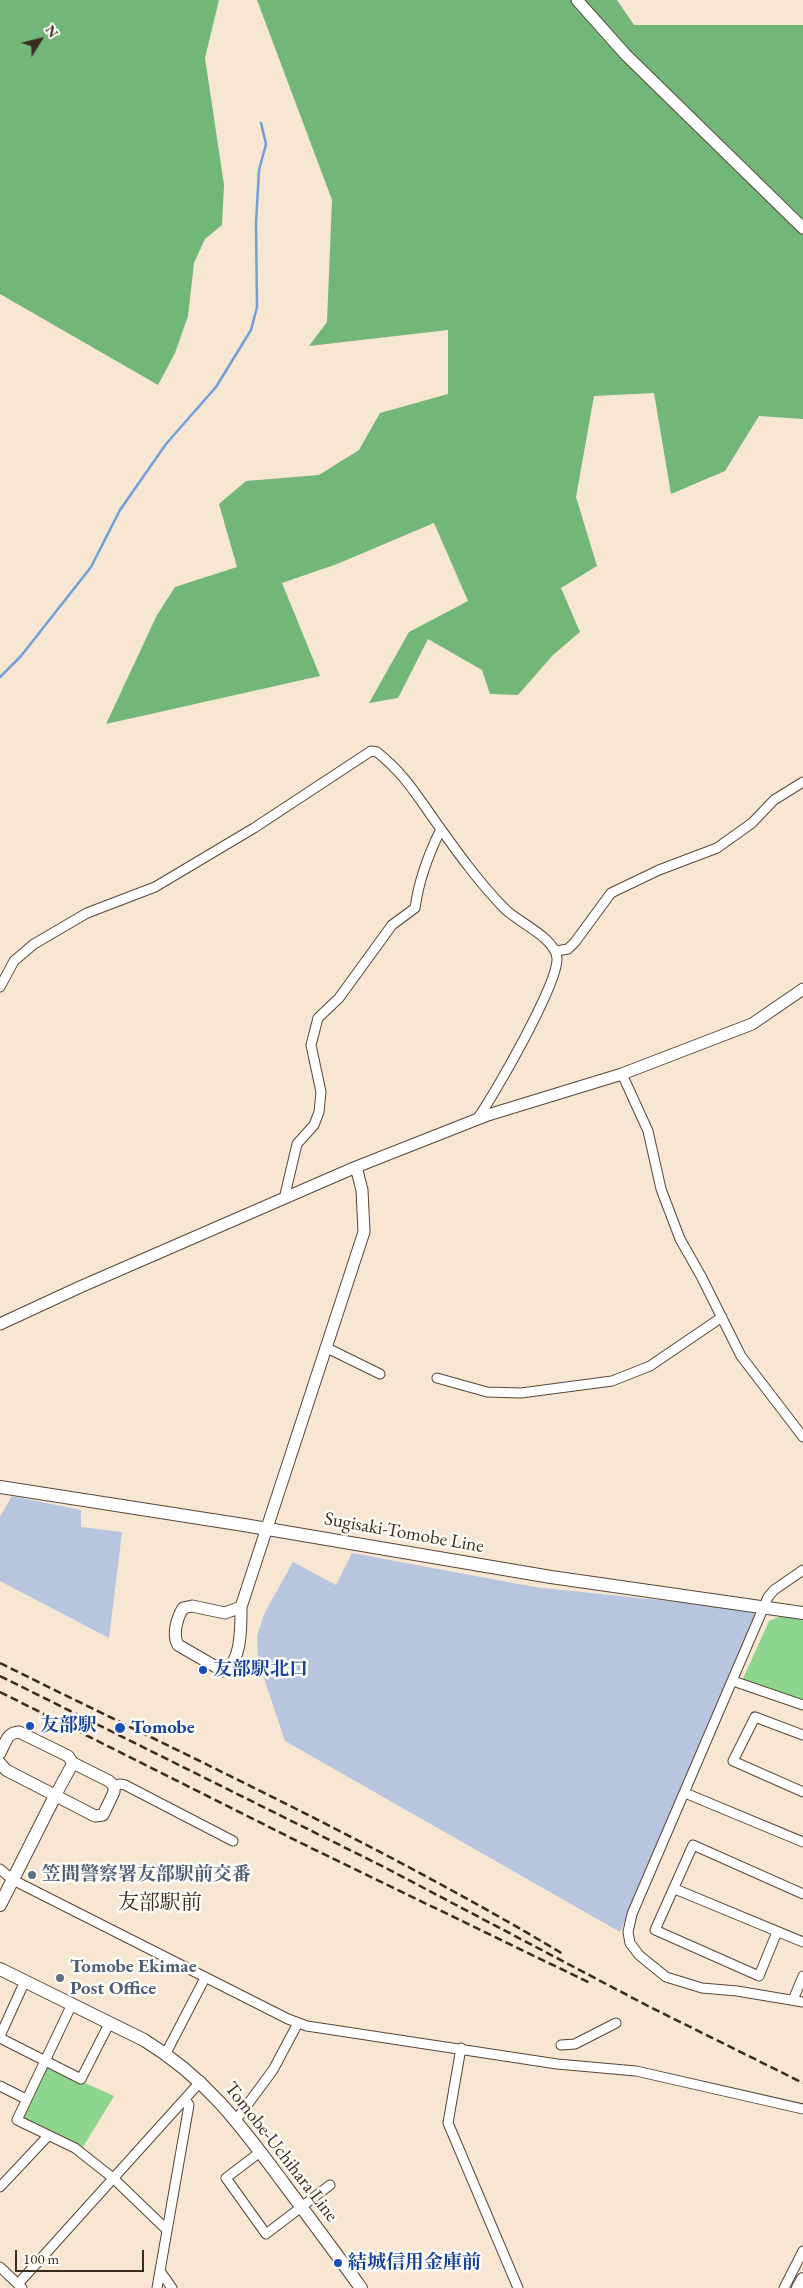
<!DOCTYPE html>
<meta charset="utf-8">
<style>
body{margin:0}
#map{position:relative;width:803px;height:2288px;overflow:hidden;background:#f7e6d1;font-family:"EB Garamond",serif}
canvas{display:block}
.north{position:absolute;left:15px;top:15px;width:50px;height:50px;-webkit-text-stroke:4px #fdfcf7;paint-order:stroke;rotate:54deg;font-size:14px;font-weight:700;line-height:20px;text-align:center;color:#3b2a1e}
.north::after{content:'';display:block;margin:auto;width:18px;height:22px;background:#3b2a1e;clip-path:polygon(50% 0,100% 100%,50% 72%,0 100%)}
.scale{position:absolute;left:15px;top:2250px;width:129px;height:22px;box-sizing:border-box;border:2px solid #3b2a1e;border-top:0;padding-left:6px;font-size:15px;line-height:18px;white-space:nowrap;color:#3b2a1e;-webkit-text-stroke:4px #fdfcf7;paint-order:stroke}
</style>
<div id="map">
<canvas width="803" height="2288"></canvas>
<div class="north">N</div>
<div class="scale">100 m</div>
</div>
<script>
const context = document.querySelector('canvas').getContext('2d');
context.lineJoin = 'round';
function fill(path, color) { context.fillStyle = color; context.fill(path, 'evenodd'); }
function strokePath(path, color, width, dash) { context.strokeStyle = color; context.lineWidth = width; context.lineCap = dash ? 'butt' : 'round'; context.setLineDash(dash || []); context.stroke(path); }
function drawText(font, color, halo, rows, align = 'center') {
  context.font = font + ' "EB Garamond","Noto Serif JP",serif'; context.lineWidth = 5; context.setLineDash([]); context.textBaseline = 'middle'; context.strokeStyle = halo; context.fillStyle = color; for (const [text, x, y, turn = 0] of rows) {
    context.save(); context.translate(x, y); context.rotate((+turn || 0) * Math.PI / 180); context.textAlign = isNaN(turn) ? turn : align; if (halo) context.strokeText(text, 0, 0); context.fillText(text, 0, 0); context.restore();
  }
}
fill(new Path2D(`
 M12 1496 81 1510V1527L122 1532 109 1638 0 1581V1517Z
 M352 1553 535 1587 753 1610 757 1619 620 1932 285 1741 258 1660 257 1636 264 1614 293 1562 336 1585Z`), '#b7c5de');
fill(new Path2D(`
 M784 1615 803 1618V1704L741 1683 769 1621Z
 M47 2066 114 2096 83 2147 23 2118Z`), '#8ed58f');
fill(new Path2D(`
 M0 0H219L205 58 224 185 222 225 205 239 194 263 188 316 175 353 158 385 0 294Z
 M257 0H617L634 25H803V419L759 416 725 471 671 494 654 393 594 396 576 497 597 566 561 588 580 632 553 655 518 695 490 694 482 670 428 639 398 698 369 703 409 632 468 601 434 523 337 564 282 583 320 676 106 724 157 615 175 587 237 567 219 504 246 481 319 475 359 450 380 413 448 394V330L309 346 327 322 332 200Z`), '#72b67a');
strokePath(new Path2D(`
 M0 677 21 656 91 567 120 510 166 444 216 387 251 330 257 307 256 223 259 170 266 144 261 123`), '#709fd9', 2.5);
const minor = new Path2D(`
 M556 951 568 949 575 942 611 893 659 870 717 848 752 823 774 800 803 782
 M0 987 14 961 34 944 87 913 155 887 254 828 371 751 377 752C403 773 414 791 433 818 455 849 479 883 506 910 520 923 555 938 557 958 559 982 494 1096 477 1119
 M622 1074 648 1131 661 1189 680 1239 701 1276 741 1356 803 1437
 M284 1199 297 1144 314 1125 319 1112 321 1092 311 1045 318 1018 339 998 392 925 415 908C419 879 428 855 441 829
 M327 1348 380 1374
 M437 1378 487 1392 521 1393 612 1381 650 1366 722 1317
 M803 1570 774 1590 768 1597 632 1914 628 1932 630 1943 639 1955 666 1977 702 1988 737 1991 803 2002
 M733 1681 803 1705
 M803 1735 755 1717 733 1761 803 1792
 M114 1786 120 1784 125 1785 233 1841
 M685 1793 803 1842
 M0 1869 13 1880 288 2019 307 2026 557 2064 636 2071 803 2109
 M675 1889 803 1942
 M777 1932 759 1976 655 1930 693 1845 803 1894
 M793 2000 803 1976
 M72 2004 17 2120 75 2148 113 2178 167 2230
 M0 2036 25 1981
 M0 2038 81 2079 110 2022
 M561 2045 575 2044 616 2023
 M461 2048 448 2123 518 2288
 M166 2053 205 1978
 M0 2086 26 2099
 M236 2120 273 2070 298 2023
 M260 2152 226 2178 266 2234 330 2185
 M0 2187 48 2136
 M0 2267 22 2288
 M160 2271 172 2288
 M18 2284 201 2081
 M157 2288 189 2105 185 2099
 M784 2288 803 2251`);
const tertiary = new Path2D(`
 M577 0 626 55 803 228
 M0 1324 80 1287 356 1167 488 1115 622 1074 752 1024 803 989
 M241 1607 225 1613 192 1606 183 1608C177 1618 172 1634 178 1645L223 1671C242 1664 241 1625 241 1607L364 1232 362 1190 356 1167
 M0 1753C5 1744 7 1732 19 1732L68 1756 73 1763 109 1781 114 1786V1792L103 1815 95 1816 6 1770 0 1763
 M55 1796 73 1763`);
const secondary = new Path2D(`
 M0 1487 244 1525 551 1577 803 1613
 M0 1905 55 1796
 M0 1969 144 2040C206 2078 239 2123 282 2181 308 2216 335 2252 361 2288
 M798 2288 803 2279`);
strokePath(minor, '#574639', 11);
strokePath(tertiary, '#574639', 13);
strokePath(secondary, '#574639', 14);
strokePath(minor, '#fff', 9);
strokePath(tertiary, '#fff', 11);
strokePath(secondary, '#fff', 12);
strokePath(new Path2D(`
 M0 1663C189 1757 381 1845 563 1954
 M0 1676 382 1866 648 2006 803 2083
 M0 1692 309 1847 590 1983`), '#3b2a1e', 2.5, [8, 4]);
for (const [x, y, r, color] of [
 [203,1670,5,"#1a4fb4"],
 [30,1726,5,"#1a4fb4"],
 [120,1728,6,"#1a4fb4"],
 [32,1875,5,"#5c6f8a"],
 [60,1978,5,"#5c6f8a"],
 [338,2263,5,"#1a4fb4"]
]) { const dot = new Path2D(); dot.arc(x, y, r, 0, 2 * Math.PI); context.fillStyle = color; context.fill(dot); strokePath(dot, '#fdfcf7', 2); }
drawText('19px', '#3b2a1e', '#fdfcf7', [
 ["Sugisaki-Tomobe Line",404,1533,10],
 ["Tomobe-Uchihara Line",281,2152,52]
]);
drawText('bold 19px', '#164399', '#fdfcf7', [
 ["友部駅北口",213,1670],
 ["友部駅",40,1726],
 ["Tomobe",131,1728],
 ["結城信用金庫前",348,2263]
], 'left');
drawText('bold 19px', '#4e5e75', '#fdfcf7', [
 ["笠間警察署友部駅前交番",42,1875],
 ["Tomobe Ekimae",70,1967],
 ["Post Office",70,1989]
], 'left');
drawText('21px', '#3b2a1e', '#fdfcf7', [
 ["友部駅前",160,1903]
]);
</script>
